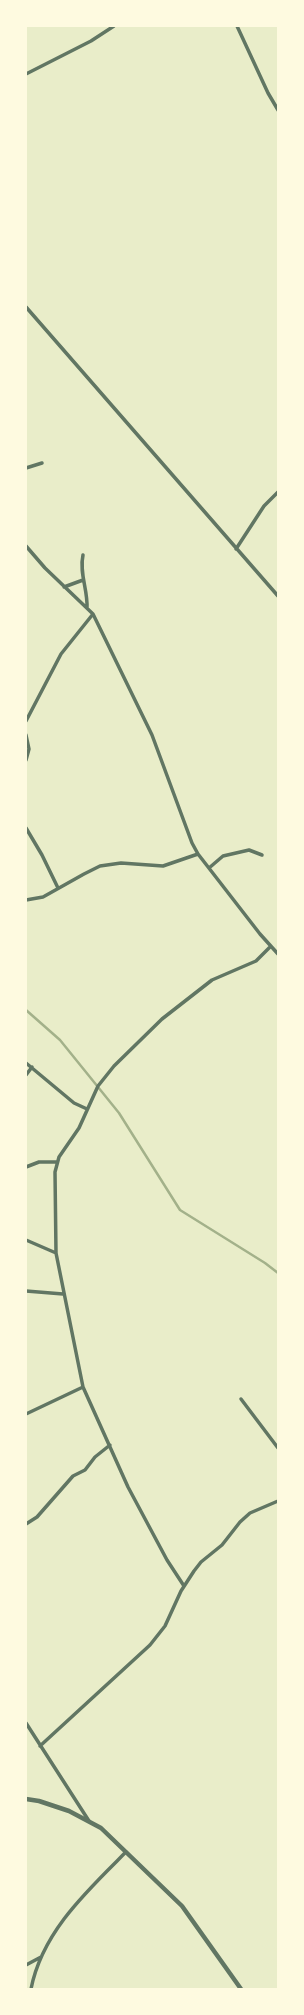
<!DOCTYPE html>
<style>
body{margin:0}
#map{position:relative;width:304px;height:2015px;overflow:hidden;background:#e9edc9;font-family:Cabin,sans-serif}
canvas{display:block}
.frame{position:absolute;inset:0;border:27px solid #fefae0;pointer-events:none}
</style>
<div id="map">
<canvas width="304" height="2015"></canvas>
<div class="frame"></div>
</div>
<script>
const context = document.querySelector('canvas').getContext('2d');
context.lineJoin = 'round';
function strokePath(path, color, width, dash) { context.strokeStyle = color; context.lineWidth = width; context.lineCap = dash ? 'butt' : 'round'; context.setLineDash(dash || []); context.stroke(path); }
strokePath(new Path2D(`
 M26 1010 60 1040 119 1113 180 1210 265 1263 278 1273`), '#a3b18a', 2.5);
strokePath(new Path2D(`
 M237 26 268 93 278 110
 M26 74 91 41 114 26
 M26 307 278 596
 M26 468 42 463
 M26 546 45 568 93 614 152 735 192 843 198 854 260 934 278 954
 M236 549 264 506 278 492
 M83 555C79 573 88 590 87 608
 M64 587 83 580
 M26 721 61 654 93 614
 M26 735 29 749 26 760
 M26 828 42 855 58 888
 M209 868 223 856 249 850 262 855
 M26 900 43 897 84 874 100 866 121 863 163 866 198 854
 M26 1063 74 1103 87 1109
 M26 1075 32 1067
 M26 1167 39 1162H57
 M26 1240 56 1253
 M26 1291 63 1294
 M241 1399 278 1448
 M26 1414 83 1387
 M26 1524 37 1517 73 1476 85 1470 95 1457 110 1445
 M184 1586 167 1560 128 1487 83 1387 56 1253 55 1172 59 1157 79 1128 98 1086 114 1066 162 1019 212 980 256 961 270 947
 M26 1723 89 1821
 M40 1746 150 1645 165 1626 181 1591 194 1571 201 1562 222 1545 240 1522 250 1513 278 1501
 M26 1965 41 1957
 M31 1989C42 1932 87 1891 126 1852`), '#617663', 3.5);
strokePath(new Path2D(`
 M26 1799 39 1801 69 1811 101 1828 182 1906 241 1989`), '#617663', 4.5);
</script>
